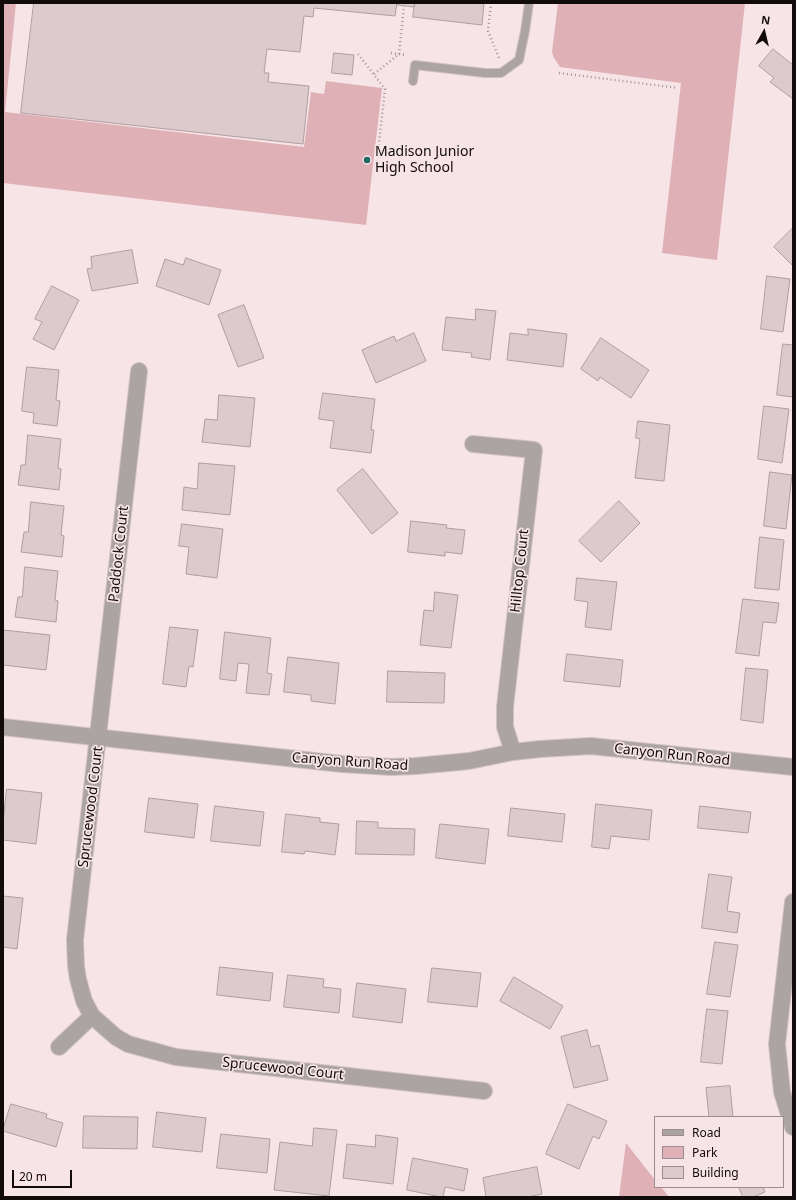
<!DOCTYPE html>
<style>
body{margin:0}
#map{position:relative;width:796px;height:1200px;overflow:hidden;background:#f7e4e6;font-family:"Noto Sans",sans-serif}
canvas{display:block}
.frame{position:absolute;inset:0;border:4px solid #110b0c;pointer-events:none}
.legend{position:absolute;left:654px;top:1116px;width:130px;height:72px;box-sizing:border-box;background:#f7e4e6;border:1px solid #9b8d8f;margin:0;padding:5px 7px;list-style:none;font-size:12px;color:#110b0c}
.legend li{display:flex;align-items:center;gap:8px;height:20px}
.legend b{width:20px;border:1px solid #9b8d8f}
.north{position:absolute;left:744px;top:12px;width:40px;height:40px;-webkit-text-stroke:3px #f7e4e6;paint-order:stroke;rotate:8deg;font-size:11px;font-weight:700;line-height:16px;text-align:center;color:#110b0c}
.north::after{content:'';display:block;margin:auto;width:14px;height:18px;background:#110b0c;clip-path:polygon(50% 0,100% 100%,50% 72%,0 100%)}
.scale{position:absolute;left:12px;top:1170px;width:60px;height:18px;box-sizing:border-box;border:2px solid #110b0c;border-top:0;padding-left:5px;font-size:12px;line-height:14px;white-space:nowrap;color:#110b0c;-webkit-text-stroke:3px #f7e4e6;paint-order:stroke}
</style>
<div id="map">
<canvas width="796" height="1200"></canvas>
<div class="frame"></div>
<ul class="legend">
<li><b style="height:5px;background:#aba3a4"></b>Road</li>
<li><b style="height:11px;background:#e0b0b7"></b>Park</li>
<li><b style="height:11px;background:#ddcacd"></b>Building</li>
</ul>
<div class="north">N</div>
<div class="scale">20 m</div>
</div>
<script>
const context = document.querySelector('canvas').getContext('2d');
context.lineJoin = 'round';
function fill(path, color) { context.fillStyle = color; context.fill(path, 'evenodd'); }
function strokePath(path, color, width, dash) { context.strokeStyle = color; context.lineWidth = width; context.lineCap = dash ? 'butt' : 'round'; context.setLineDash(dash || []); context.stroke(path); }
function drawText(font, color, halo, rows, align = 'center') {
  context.font = font + ' "Noto Sans",sans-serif'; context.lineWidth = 3.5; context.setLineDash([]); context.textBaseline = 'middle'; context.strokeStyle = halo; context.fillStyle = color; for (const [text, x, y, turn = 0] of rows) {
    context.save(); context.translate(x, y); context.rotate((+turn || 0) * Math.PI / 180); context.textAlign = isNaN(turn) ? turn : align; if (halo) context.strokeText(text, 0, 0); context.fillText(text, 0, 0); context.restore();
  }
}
fill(new Path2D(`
 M3 3H16L5 112 304 147 311 92 324 94 326 81 382 88 366 225 3 183Z
 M558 3H745L717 260 662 253 681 83 560 67 554 58 552 52Z
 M626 1143 655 1180V1187H661L669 1197H619Z`), '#e0b0b7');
const building = new Path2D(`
 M34 3H397L395 16 314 8 313 17 304 16 300 52 267 49 264 73H269L268 82 309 86 303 144 21 113Z
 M397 3H415L414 7 397 5Z
 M415 3H484L482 25 413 17Z
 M773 49 793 65V99L770 82 774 78 759 66Z
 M334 53 354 55 352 75 332 73Z
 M793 228V266L774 247Z
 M132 250 138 283 92 291 87 269 92 268 91 257Z
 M186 258 221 270 209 305 156 286 165 259 183 265Z
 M767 276 790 279 783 332 761 329Z
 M52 286 79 300 54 350 33 339 42 322 35 319Z
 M244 305 264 358 238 367 218 315Z
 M476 309 496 311 490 360 471 357 472 353 442 350 446 317 475 320Z
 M528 329 567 334 563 367 507 360 510 333 528 335Z
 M414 333 426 361 376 383 362 350 394 336 396 341Z
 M601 338 649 370 631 398 600 377 598 381 581 369Z
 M783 344 793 345V397L777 395Z
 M27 367 59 370 56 400 60 401 57 426 33 423 34 413 22 411Z
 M323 393 375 399 371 430H374L371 453 330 448 334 421 319 419Z
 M219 395 255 398 250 447 202 442 205 419 217 420Z
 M764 406 789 409 782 463 758 459Z
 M638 421 670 425 664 481 635 478 640 439 636 438Z
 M28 435 61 439 58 468 61 469 59 490 18 485 21 465H25Z
 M199 463 235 466 230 515 182 510 184 487 197 489Z
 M363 469 398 513 372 534 337 490Z
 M770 472 792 475 786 529 764 526Z
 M619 501 640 523 601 562 579 541Z
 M31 502 64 506 61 535 64 536 62 557 21 552 24 532H28Z
 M411 521 447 525 446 528 465 530 462 554 445 552V556L408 552Z
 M182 524 223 529 217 578 186 574 189 547 179 546Z
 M760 537 784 540 779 590 755 588Z
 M25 567 58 571 55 600 58 601 56 622 15 617 18 597H22Z
 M577 578 617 582 611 630 585 627 588 602 575 600Z
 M435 592 458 595 451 648 420 645 424 610 433 611Z
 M743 599 779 603 776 623 763 622 759 656 736 653Z
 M170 627 198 630 193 667 189 666 186 687 163 684Z
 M3 630 50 635 46 670 3 665Z
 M225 632 271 638 267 673 272 674 269 695 246 693 249 664 238 663 236 681 220 679Z
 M567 654 623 660 620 687 564 681Z
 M288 657 339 663 335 704 311 701V695L284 692Z
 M746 668 768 670 763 723 741 720Z
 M388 671 445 673 444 703 387 702Z
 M7 789 42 793 36 844 3 840V823Z
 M149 798 198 804 194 838 145 832Z
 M596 804 652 810 649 840 611 836 609 849 592 847Z
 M215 806 264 812 260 846 211 841Z
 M700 806 751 812 748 833 698 828Z
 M511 808 565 814 562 842 508 836Z
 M286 814 320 818V822L339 824 335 855 305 851 304 854 282 852Z
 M357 821 378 822V828L415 829 414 855 356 854Z
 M440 824 489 829 485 864 436 858Z
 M709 874 732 877 727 911 740 913 737 933 702 928Z
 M3 896 23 898 17 949 3 947Z
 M715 942 738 945 730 997 707 994Z
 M220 967 273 973 270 1001 217 995Z
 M432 968 481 973 477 1007 428 1002Z
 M288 975 324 979 323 987 341 989 339 1013 284 1007Z
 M514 977 563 1006 550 1029 500 1001Z
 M357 983 406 989 402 1023 353 1017Z
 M707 1009 728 1011 722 1064 701 1062Z
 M587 1030 591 1047 599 1045 608 1080 574 1088 561 1037Z
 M730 1086 733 1117H709L706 1088Z
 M11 1104 47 1114 46 1118 63 1123 56 1147 3 1131Z
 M568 1104 607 1121 599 1139 593 1136 579 1169 546 1154Z
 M157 1112 206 1118 202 1152 153 1147Z
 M84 1116 138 1117 137 1149 83 1148Z
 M314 1128 337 1130 329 1196 274 1190 280 1142 312 1146Z
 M221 1134 270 1139 267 1173 217 1168Z
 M376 1135 398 1138 393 1184 343 1178 347 1144 375 1147Z
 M413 1158 468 1169 464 1191 445 1187 443 1197H441L407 1190Z
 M537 1167 542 1194 528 1197H486L483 1178Z
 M739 1187H763L765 1192 753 1197H743Z`);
fill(building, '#ddcacd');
strokePath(building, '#af9d9f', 1);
const service = new Path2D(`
 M413 81 415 65 485 73H501L519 60 525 31 529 3`);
const minor = new Path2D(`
 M139 371 75 940 76 966 78 979 84 1001 92 1016 116 1037 128 1044 176 1057 484 1091
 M473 444 534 450 505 707V727L513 752
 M3 727 342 764 391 767 416 766 469 761 513 752 540 749 591 746 793 767
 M793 902 777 1044 782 1092 793 1127
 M59 1047 92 1016`);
strokePath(service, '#d2c1c3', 10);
strokePath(minor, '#d2c1c3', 18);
strokePath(new Path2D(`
 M491 3 488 31 499 58
 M391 53 406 55
 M358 54 385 89 376 169
 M559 73 678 88
 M374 74 399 54 404 6`), '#a39597', 2.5, [1, 3]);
strokePath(service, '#aba3a4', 8);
strokePath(minor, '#aba3a4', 16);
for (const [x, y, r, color] of [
 [367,160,4,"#1f6a65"]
]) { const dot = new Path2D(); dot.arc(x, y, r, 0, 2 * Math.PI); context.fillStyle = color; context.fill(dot); strokePath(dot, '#f7e4e6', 1.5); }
drawText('14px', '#110b0c', '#f7e4e6', [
 ["Madison Junior",375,152],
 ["High School",375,168]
], 'left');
drawText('14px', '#110b0c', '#f7e4e6', [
 ["Paddock Court",119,554,-84],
 ["Hilltop Court",520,571,-84],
 ["Canyon Run Road",672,755,6],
 ["Canyon Run Road",350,762,4],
 ["Sprucewood Court",91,807,-83],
 ["Sprucewood Court",283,1069,6]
]);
</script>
